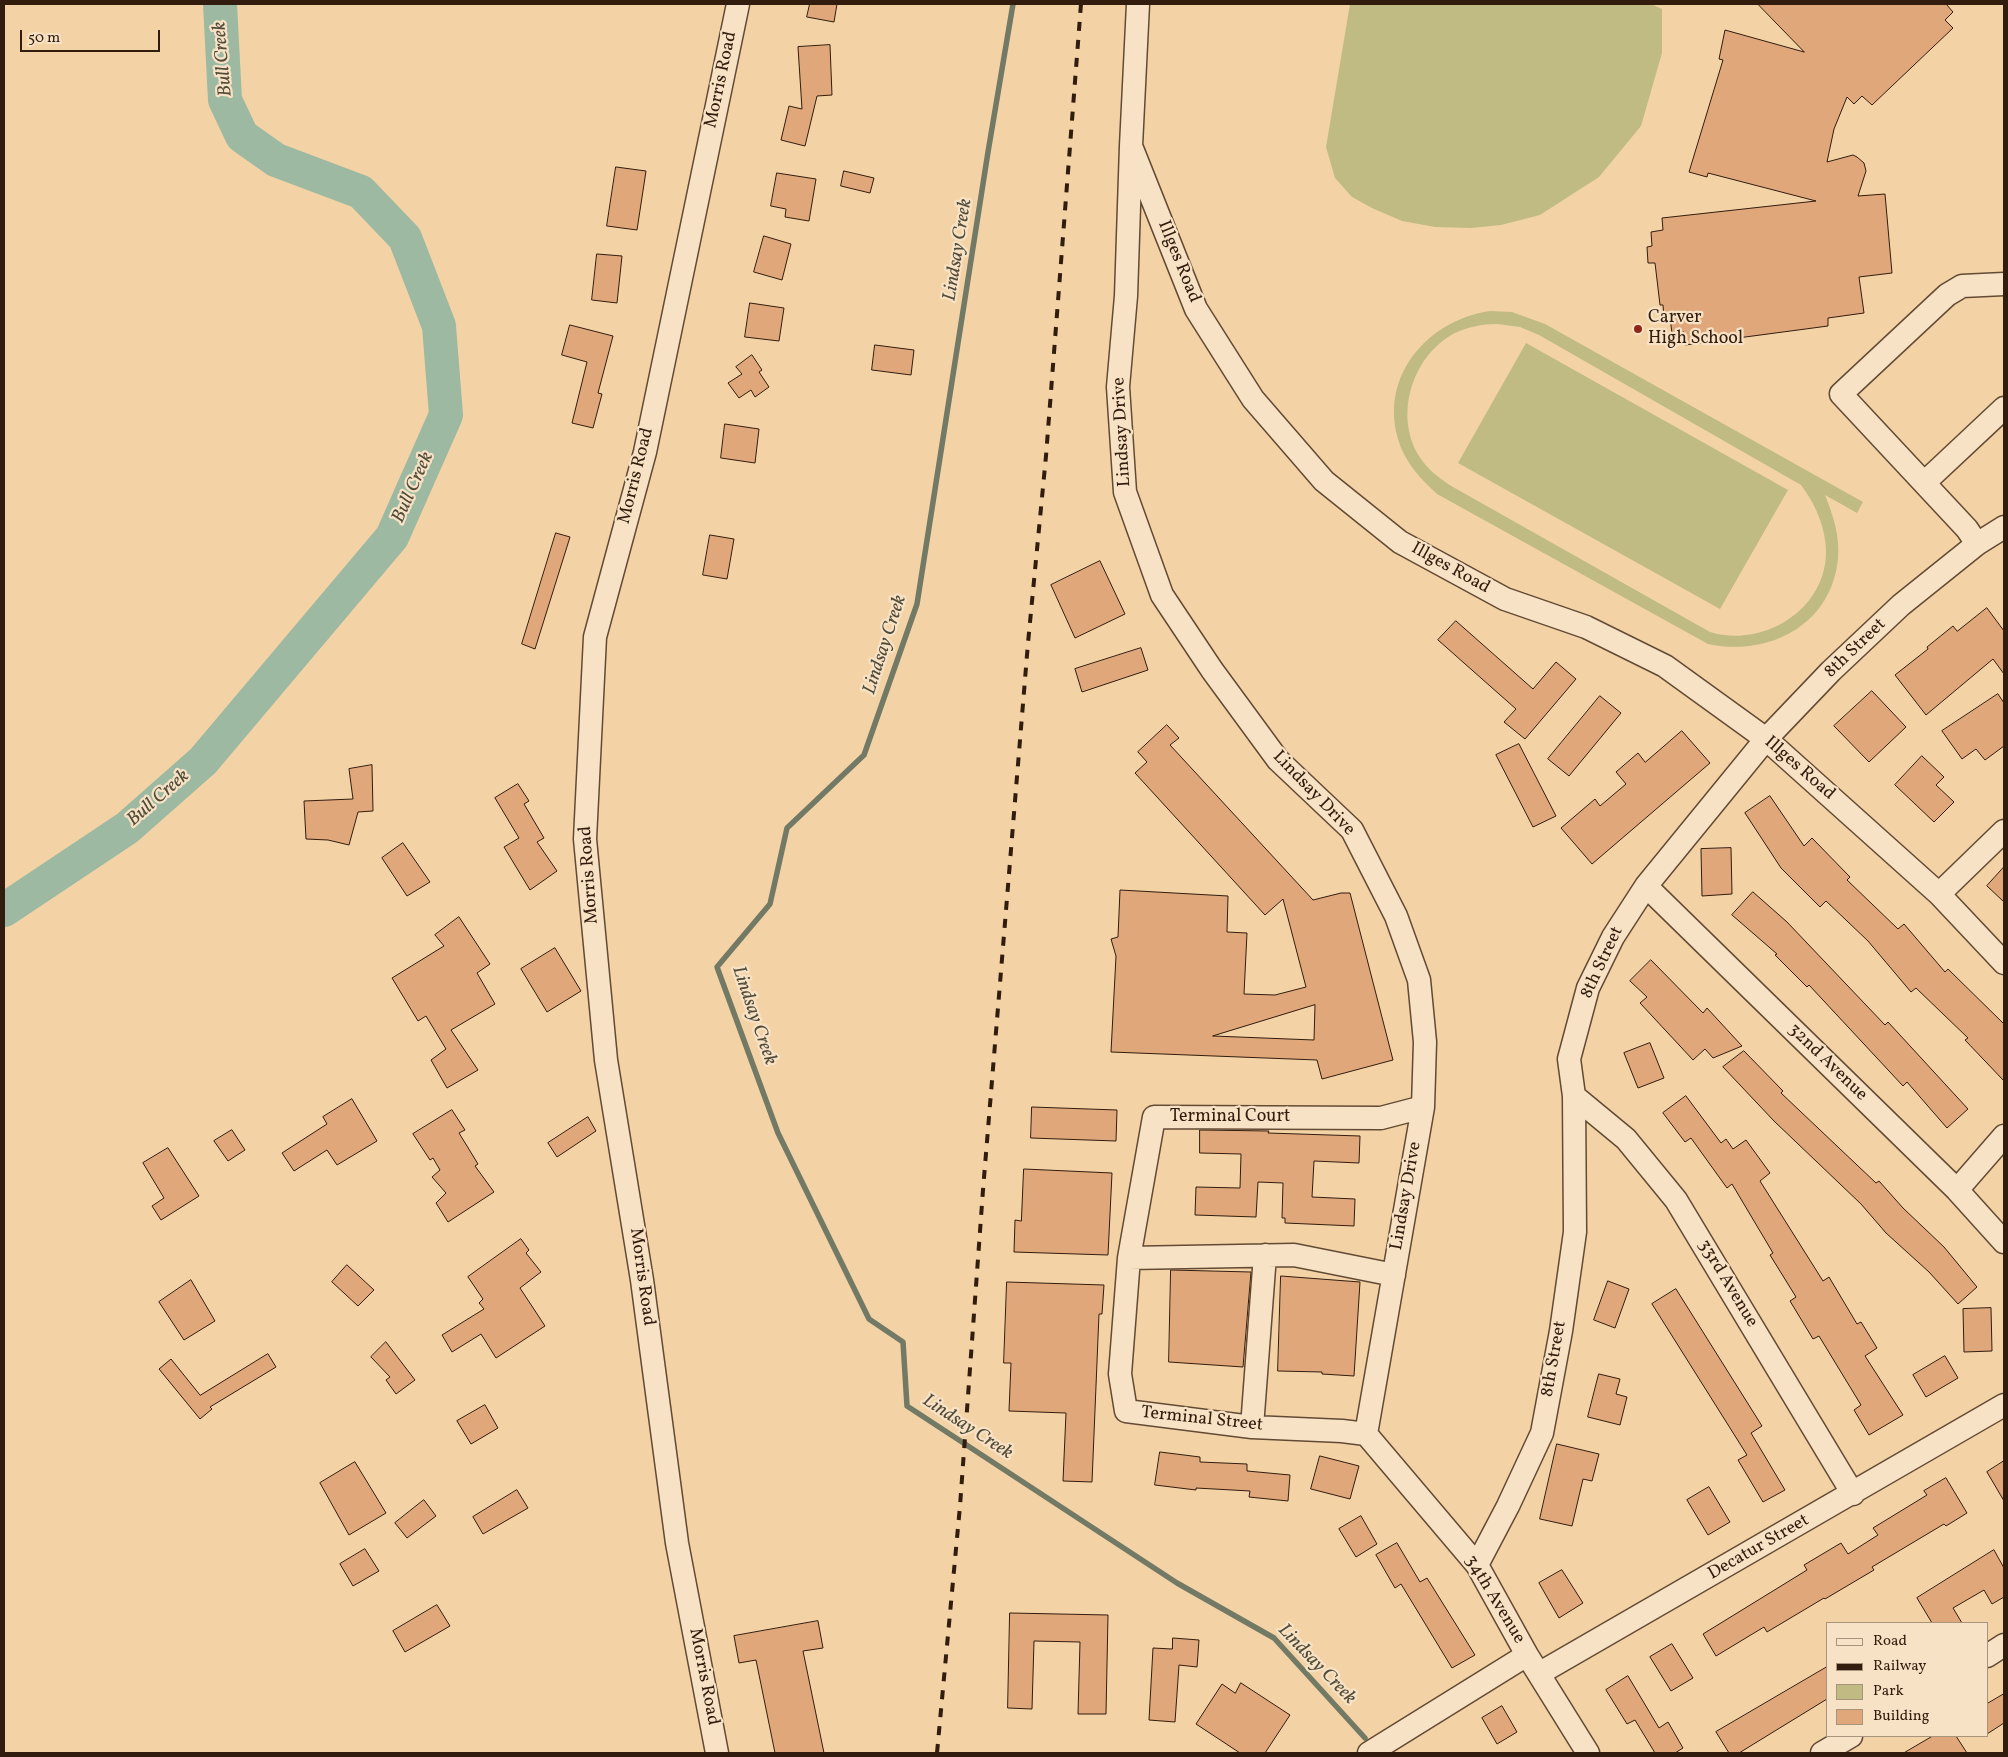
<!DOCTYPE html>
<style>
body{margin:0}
#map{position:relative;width:2008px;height:1757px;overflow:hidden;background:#f3d3a6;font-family:Vollkorn,serif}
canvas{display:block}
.frame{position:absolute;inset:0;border:5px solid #311c0e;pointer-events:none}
.legend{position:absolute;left:1826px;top:1622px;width:162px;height:115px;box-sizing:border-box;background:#f7e2c5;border:1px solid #a8937c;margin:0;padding:6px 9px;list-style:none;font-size:15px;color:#311c0e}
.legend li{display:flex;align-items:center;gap:10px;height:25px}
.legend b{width:25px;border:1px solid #a8937c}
.scale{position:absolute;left:20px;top:30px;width:140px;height:22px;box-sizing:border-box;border:2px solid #311c0e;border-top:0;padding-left:6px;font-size:15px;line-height:18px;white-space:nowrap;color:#311c0e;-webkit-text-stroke:4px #f7e2c5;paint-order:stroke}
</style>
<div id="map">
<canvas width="2008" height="1757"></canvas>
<div class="frame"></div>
<ul class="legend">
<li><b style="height:6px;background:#f7e2c5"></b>Road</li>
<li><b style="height:6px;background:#311c0e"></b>Railway</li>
<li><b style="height:14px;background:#bfbb83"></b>Park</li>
<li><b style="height:14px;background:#dfa77a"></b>Building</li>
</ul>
<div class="scale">50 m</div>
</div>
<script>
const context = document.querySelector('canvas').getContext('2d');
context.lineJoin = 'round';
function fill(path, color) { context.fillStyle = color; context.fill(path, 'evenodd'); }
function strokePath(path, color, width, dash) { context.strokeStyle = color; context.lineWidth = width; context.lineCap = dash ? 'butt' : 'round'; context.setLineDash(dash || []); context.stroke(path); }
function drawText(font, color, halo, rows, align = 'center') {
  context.font = font + ' Vollkorn,serif'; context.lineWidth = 4.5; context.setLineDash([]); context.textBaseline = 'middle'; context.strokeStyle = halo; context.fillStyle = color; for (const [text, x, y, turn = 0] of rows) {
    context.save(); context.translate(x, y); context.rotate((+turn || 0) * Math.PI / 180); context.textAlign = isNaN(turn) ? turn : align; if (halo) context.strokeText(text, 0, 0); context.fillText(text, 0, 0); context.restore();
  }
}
fill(new Path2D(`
 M1350 4H1651L1662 9V53L1641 126 1599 177 1540 215 1501 225 1471 228 1435 227 1402 221 1372 208 1352 197 1335 178 1326 147Z
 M1490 311 1512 312 1545 324 1863 502 1857 513 1825 495C1833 515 1840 536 1838 558 1832 625 1769 657 1708 644L1437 494C1425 483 1413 471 1405 456 1371 388 1421 321 1490 311ZM1497 324 1520 327 1539 335 1801 485C1816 505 1826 528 1826 553 1825 611 1762 648 1710 632L1453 487C1440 479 1427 469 1419 456 1394 415 1412 357 1453 334 1467 327 1482 324 1497 324Z
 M1526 343 1788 490 1720 609 1458 463Z`), '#bfbb83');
strokePath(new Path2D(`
 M1013 4 988 152 917 604 864 755 787 828 770 904 717 967 778 1133 869 1319 903 1342 907 1406 1177 1583 1274 1638 1365 1738`), '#727a66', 5.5);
strokePath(new Path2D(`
 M4 910 127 828 203 761 392 537 446 415 439 326 405 238 361 192 276 160 242 136 225 100 220 4`), '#9db9a1', 34);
const building = new Path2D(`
 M810 4H837L834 22 807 17Z
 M1758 4H1946L1953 12 1945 20 1953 28 1872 105 1862 96 1854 104 1847 97 1834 129 1827 162 1853 155 1857 157 1864 163 1866 171 1858 196 1885 194 1892 273 1859 277 1864 313 1828 318V326L1685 345 1684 332 1672 333 1670 318H1664L1663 305H1660L1655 263H1648L1647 247 1652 246 1651 232 1663 230 1662 218 1816 201 1708 173 1707 177 1689 172 1723 60 1719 59 1725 30 1804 52Z
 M830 45 832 95 817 96 805 146 781 140 789 106 802 109 798 47Z
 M616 167 646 171 637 230 607 226Z
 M844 171 874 178 870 193 841 186Z
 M777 173 816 179 809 221 785 217 786 209 771 206Z
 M764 236 791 244 782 280 754 272Z
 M597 254 622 256 617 303 592 300Z
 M750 303 784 308 779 341 745 337Z
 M570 325 613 336 598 393 602 394 593 428 572 423 587 362 562 355Z
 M875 345 914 350 911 375 872 370Z
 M752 355 762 370 759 372 769 387 755 397 751 390 739 398 728 383 742 374 736 367Z
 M725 424 759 429 755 463 721 458Z
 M556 533 570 537 535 649 522 644Z
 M710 535 734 539 727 579 703 575Z
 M1100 561 1125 614 1075 638 1051 585Z
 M1987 608 2004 631V674L1993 659 1926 715 1895 675 1928 649 1927 647 1953 626 1957 631Z
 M1456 621 1533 689 1556 662 1576 679 1525 739 1504 722 1516 709 1438 640Z
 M1141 648 1148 670 1082 692 1075 669Z
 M1872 691 1906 727 1869 762 1834 726Z
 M1998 694 2004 703V746L1985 760 1976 749 1962 759 1942 731Z
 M1600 696 1621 713 1569 776 1548 759Z
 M1167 725 1179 738 1170 745 1313 900 1341 893H1350L1393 1060 1322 1079 1317 1060 1111 1052 1116 956 1111 939 1118 937 1120 890 1228 896 1227 932 1247 933 1244 994 1275 995 1306 987 1283 899 1265 915 1135 773 1147 762 1138 752ZM1315 1005 1314 1040 1213 1036Z
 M1682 731 1710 763 1592 864 1561 828 1595 799 1600 806 1626 784 1616 772 1638 753 1645 762Z
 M1519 744 1556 816 1533 827 1496 755Z
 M1922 756 1944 777 1936 785 1954 802 1934 822 1895 785Z
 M372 765 373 811 358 812 349 845 328 840 306 839 304 801 353 799 349 769Z
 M518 784 529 801 524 804 544 838 537 842 557 871 530 890 504 847 519 838 495 798Z
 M1770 796 1804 846 1812 838 1850 877 1847 880 1898 929 1904 924 1945 972 1948 969 2004 1024V1081L1965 1040 1968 1038 1916 988 1911 992 1868 941 1826 901 1820 907 1781 868 1745 813Z
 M403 843 430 882 407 896 382 858Z
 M1731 848 1732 894 1702 896 1701 849Z
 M2004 867V902L1987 886Z
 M1753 892 1787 922 1885 1025 1888 1022 1968 1109 1947 1128 1907 1082 1903 1086 1809 985 1807 987 1775 955 1777 954 1732 915Z
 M459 917 490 964 477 973 495 1004 451 1030 478 1070 447 1088 431 1060 446 1049 426 1016 418 1021 392 978 444 946 435 935Z
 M555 948 581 991 547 1012 521 969Z
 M1651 960 1703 1013 1707 1008 1742 1046 1713 1058 1705 1049 1693 1060 1640 1003 1647 997 1630 981Z
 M1650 1043 1664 1078 1638 1088 1624 1053Z
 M1744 1051 1783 1091 1781 1093 1876 1183 1879 1181 1903 1208 1944 1247 1977 1287 1958 1304 1929 1272 1886 1233 1861 1204 1774 1121 1723 1067Z
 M1686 1096 1721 1143 1726 1139 1733 1149 1746 1140 1770 1173 1760 1181 1823 1281 1829 1277 1857 1324 1861 1322 1877 1348 1865 1356 1903 1415 1869 1435 1854 1410 1861 1405 1819 1336 1813 1339 1790 1301 1796 1297 1770 1255 1773 1253 1732 1184 1727 1188 1691 1138 1685 1142 1663 1113Z
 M352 1099 377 1141 337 1165 327 1150 294 1171 282 1153 327 1124 323 1117Z
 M1032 1107 1117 1110 1116 1141 1031 1138Z
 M452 1110 465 1130 459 1133 478 1164 475 1166 494 1192 448 1222 436 1203 446 1193 432 1177 440 1170 433 1158 430 1160 413 1134Z
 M588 1117 596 1131 557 1157 548 1143Z
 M232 1130 245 1150 228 1161 214 1141Z
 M1200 1130 1269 1131 1268 1133 1360 1136 1359 1163 1314 1161 1312 1197 1355 1199 1354 1226 1285 1223V1218H1282L1283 1183 1258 1182 1256 1217 1195 1215 1196 1187 1240 1188 1241 1154 1200 1153Z
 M168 1148 199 1196 161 1220 152 1206 164 1198 143 1163Z
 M1024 1169 1112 1173 1108 1255 1014 1252 1015 1220 1021 1221Z
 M521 1239 529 1250 526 1253 541 1272 520 1288 545 1326 496 1358 481 1334 452 1352 442 1335 484 1309 479 1303 483 1299 468 1277Z
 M347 1265 374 1290 358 1306 332 1282Z
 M1171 1270 1251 1272 1243 1367 1169 1362Z
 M1281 1276 1360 1282 1354 1376 1322 1374V1372L1278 1371Z
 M191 1280 215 1321 184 1340 159 1302Z
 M1608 1281 1629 1289 1615 1328 1594 1320Z
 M1007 1282 1104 1285 1102 1314H1099L1092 1482 1063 1481 1066 1413 1009 1411 1011 1363H1004Z
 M1676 1289 1762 1426 1751 1433 1785 1490 1763 1502 1738 1460 1747 1455 1652 1304Z
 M1991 1308 1992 1351 1964 1352 1963 1309Z
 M386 1342 415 1380 396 1394 386 1380 390 1377 371 1357Z
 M268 1354 276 1367 210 1407 212 1409 200 1419 159 1369 171 1359 200 1395Z
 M1945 1356 1958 1378 1926 1397 1913 1375Z
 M1599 1374 1620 1379 1616 1394 1627 1397 1620 1425 1588 1417Z
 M485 1405 498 1428 471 1444 457 1421Z
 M1557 1444 1599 1454 1592 1481 1583 1479 1572 1526 1540 1519Z
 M1160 1452 1200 1457V1462L1247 1464V1471L1290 1475 1288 1501 1249 1497 1250 1491 1196 1488V1490L1155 1485Z
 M1320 1456 1359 1466 1350 1499 1311 1489Z
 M2004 1461V1501L1987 1472Z
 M355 1462 386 1513 349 1535 320 1483Z
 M1946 1478 1967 1513 1946 1526 1944 1524 1872 1567 1874 1570 1825 1599 1824 1598 1767 1632 1764 1627 1716 1656 1703 1634 1807 1570 1804 1565 1841 1543 1848 1554 1878 1535 1873 1528 1927 1495 1924 1491Z
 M1709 1487 1730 1522 1708 1535 1687 1500Z
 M517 1490 528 1508 483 1534 473 1517Z
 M424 1500 436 1516 407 1538 395 1523Z
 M1361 1516 1377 1544 1356 1557 1339 1529Z
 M1397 1543 1420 1582 1427 1578 1475 1655 1452 1668 1401 1584 1395 1588 1376 1555Z
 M365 1549 379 1571 353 1586 340 1564Z
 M1994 1550 2004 1568V1597L1992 1604 1984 1590 1953 1608 1962 1623H1932L1917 1598Z
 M1562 1570 1583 1603 1559 1618 1539 1583Z
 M437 1605 450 1626 405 1652 393 1631Z
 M1010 1613 1108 1615 1106 1714H1078L1080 1642 1034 1641 1032 1709 1008 1708Z
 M818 1621 823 1648 803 1651 824 1753H775L756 1660 739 1663 734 1636Z
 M1173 1638 1199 1640 1197 1667 1179 1665 1175 1722 1149 1720 1153 1648 1172 1649Z
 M1672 1644 1693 1678 1671 1691 1650 1657Z
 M1827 1667V1699L1739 1753H1729L1716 1732Z
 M1628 1676 1659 1728 1668 1722 1683 1748 1675 1753H1655L1635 1720 1627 1724 1606 1690Z
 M1241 1683 1290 1715 1265 1753H1240L1196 1724 1222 1684 1235 1693Z
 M2004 1694V1723L1987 1734V1704Z
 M1502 1706 1517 1732 1497 1744 1482 1718Z
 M1933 1736H1956L1967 1753H1904Z`);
fill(building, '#dfa77a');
strokePath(building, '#311c0e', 1);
const minor = new Path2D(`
 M1138 4 1131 146 1196 309 1253 399 1324 481 1400 542 1505 599 1586 627 1665 666 1766 739 1939 894 2004 963
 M1131 146 1126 296 1118 387 1125 492 1162 595 1212 670 1278 760 1352 830 1396 916 1419 980 1425 1042 1423 1107 1366 1434
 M1924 483 2004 408
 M1977 544 1967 529 1841 394 1947 295 1962 286 2004 284
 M1646 886 1957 1190 2004 1242
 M1939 894 2004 831
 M1574 1096 1626 1139 1676 1200 1853 1494
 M1957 1190 2004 1136
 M1129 1258 1294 1255 1394 1275
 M1252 1427 1265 1255
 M1366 1434 1342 1431 1252 1427 1126 1411 1120 1374 1129 1258 1154 1117 1381 1118 1423 1107
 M1366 1434 1477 1565 1527 1655 1588 1753
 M1477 1565 1508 1506 1542 1433 1561 1331 1575 1232 1574 1096 1569 1059 1588 988 1613 937 1646 886 1766 739 1831 671 1901 605 1977 544 2004 527
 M1987 1656 2004 1645
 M1540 1673 2004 1405
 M717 1753 677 1543 642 1280 606 1060 585 839 595 637 645 452 738 4
 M1369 1753 1527 1655
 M1822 1753 1851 1736`);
strokePath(minor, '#624a34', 25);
strokePath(minor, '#f7e2c5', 22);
strokePath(new Path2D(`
 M937 1753 960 1506 983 1190 1028 643 1046 456 1081 4`), '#311c0e', 4, [9, 9]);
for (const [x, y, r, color] of [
 [1638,329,5,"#8f2418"]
]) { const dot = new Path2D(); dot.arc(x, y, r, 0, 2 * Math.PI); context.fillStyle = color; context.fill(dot); strokePath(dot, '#f7e2c5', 2); }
drawText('18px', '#311c0e', '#f7e2c5', [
 ["Morris Road",722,80,-78],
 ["Illges Road",1178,262,68],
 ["Lindsay Drive",1123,432,-93],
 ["Morris Road",637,476,-76],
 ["Illges Road",1450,569,29],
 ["8th Street",1856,649,-44],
 ["Illges Road",1799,769,41],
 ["Lindsay Drive",1313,794,46],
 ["Morris Road",590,875,-94],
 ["8th Street",1603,963,-65],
 ["32nd Avenue",1827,1063,44],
 ["Terminal Court",1230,1118],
 ["Lindsay Drive",1407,1196,-80],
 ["Morris Road",641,1277,82],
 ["33rd Avenue",1727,1284,59],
 ["8th Street",1555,1359,-80],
 ["Terminal Street",1202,1420,6],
 ["Decatur Street",1759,1548,-30],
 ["34th Avenue",1494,1600,59],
 ["Morris Road",703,1677,79]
]);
drawText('18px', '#311c0e', '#f7e2c5', [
 ["Carver",1648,319],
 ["High School",1648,340]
], 'left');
drawText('italic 19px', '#514b3a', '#f7e2c5', [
 ["Bull Creek",224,59,-95],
 ["Lindsay Creek",959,250,-81],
 ["Bull Creek",414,488,-66],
 ["Lindsay Creek",886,645,-72],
 ["Bull Creek",159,799,-41],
 ["Lindsay Creek",753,1016,71],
 ["Lindsay Creek",967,1428,33],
 ["Lindsay Creek",1316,1665,46]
]);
</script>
